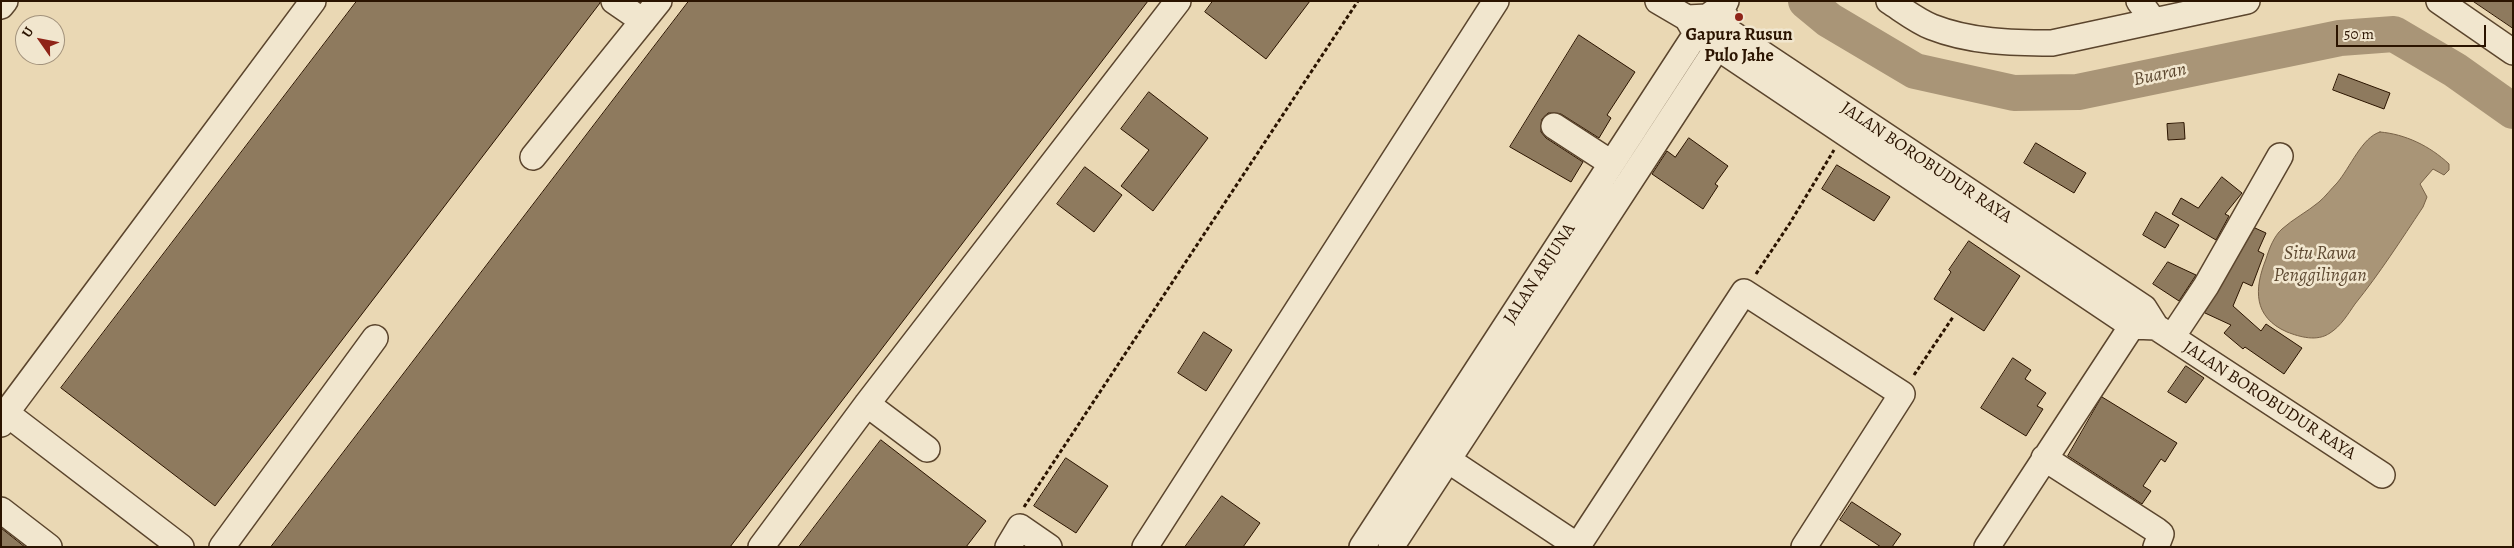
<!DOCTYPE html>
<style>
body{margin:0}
#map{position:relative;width:2514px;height:548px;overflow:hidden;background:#ead8b4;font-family:Alegreya,serif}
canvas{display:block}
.frame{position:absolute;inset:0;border:2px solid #2b1400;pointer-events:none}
.north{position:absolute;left:15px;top:15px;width:50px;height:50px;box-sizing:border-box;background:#f1e6ce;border:1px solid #a2927c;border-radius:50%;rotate:303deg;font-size:14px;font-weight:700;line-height:20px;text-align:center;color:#2b1400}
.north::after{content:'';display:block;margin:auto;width:18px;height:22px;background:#8f2418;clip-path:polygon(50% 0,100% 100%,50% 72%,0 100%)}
.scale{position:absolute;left:2336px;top:25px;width:150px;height:22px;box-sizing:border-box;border:2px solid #2b1400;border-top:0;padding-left:6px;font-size:15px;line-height:18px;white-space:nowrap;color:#2b1400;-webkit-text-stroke:4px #f1e6ce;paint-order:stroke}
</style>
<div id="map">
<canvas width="2514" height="548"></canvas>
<div class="frame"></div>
<div class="north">U</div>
<div class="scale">50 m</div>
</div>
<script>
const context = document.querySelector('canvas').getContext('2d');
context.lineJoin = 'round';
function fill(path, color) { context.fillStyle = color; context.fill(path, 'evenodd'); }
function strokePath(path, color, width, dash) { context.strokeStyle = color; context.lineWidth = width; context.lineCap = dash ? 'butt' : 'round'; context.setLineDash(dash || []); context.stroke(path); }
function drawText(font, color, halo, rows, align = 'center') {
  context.font = font + ' Alegreya,serif'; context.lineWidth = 5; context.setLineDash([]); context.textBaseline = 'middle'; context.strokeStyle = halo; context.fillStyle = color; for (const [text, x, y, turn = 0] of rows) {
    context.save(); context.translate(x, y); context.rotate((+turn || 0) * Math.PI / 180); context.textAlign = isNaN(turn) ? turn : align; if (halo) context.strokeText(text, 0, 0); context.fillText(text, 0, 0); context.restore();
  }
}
const water = new Path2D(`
 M2380 132C2405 134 2430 146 2449 164V170L2444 175 2433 169 2420 184 2427 197 2423 207C2401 240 2380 273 2355 304 2348 314 2341 326 2330 333 2317 342 2300 337 2287 332 2253 317 2254 289 2266 259 2269 249 2274 236 2282 229 2293 219 2307 212 2319 202 2325 197 2331 189 2337 183 2350 168 2362 137 2380 132Z`);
fill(water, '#a99577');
strokePath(water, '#776147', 1);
strokePath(new Path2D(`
 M1806 1 1829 20 1915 71 2014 93 2078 92 2340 38 2394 34 2455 70 2513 111`), '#a99577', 36);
const building = new Path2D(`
 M357 1H600V3L215 506 61 388Z
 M689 1H1148L730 547H271Z
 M1213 1H1310L1266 59 1205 12Z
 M2473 1H2513V28Z
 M1579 35 1635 72 1607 115 1611 118 1599 138 1561 114 1548 113 1542 119 1541 132 1546 138 1583 162 1571 182 1510 147Z
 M2339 74 2390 93 2384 109 2333 90Z
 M1149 92 1208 138 1153 211 1121 186 1149 150 1121 129Z
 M2184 123 2185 139 2168 140 2167 124Z
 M1689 138 1728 166 1715 184 1718 186 1703 209 1652 174 1667 151 1675 157Z
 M2036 143 2086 173 2074 193 2024 163Z
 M1837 165 1890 197 1874 221 1822 189Z
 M1085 167 1122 195 1094 232 1057 204Z
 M2222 177 2242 193 2225 214 2229 216 2216 240 2172 214 2181 198 2198 208Z
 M2156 212 2179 225 2165 248 2143 235Z
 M2255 228 2266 233 2258 251 2264 254 2252 286 2243 282 2233 306 2261 331 2266 324 2302 348 2284 374 2245 347 2243 349 2224 333 2231 325 2205 313Z
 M1969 241 2020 276 1984 331 1934 299 1951 272 1949 270Z
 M2168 262 2196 275 2179 301 2153 284Z
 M1204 332 1232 350 1206 391 1178 373Z
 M2013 358 2031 370 2025 379 2046 393 2037 406 2043 409 2026 436 1981 408Z
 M2186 366 2204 378 2186 403 2168 392Z
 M2102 397 2177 443 2165 462 2161 459 2143 486 2151 491 2142 504 2068 456Z
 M881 440 986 521 966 547H799Z
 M1066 458 1108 486 1076 533 1034 506Z
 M1222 496 1260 523 1243 547H1185Z
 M1852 502 1901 534 1892 547H1881L1840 520Z
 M1 528 25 547H1Z`);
fill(building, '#8e7a5e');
strokePath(building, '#2b1400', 1);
const minor = new Path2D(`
 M614 1 643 21
 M1658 1 1687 18 1696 33 2132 326 2156 327
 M1889 1C1903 10 1917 21 1932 27 1970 42 2012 43 2052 43L2247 1
 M2139 1 2153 20
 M2439 1 2513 52
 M1 6 5 1
 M1687 18 1707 17 1728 31 2144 308 2156 327 2382 475
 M1554 126 1611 163
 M533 157 659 1
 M2172 337 2206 286 2280 156
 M867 404 927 449
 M6 413 181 547
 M1 424 6 413 313 1
 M2044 458 2156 530 2161 534 2156 547
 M1448 460 1579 547
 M1 510 49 547
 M222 547 375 338
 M761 547 867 404 1178 1
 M1008 547 1020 527 1049 547
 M1145 547 1496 1
 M1362 547 1707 17 1723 6 1726 1
 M1391 547 1728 31 1725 16
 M1577 547 1744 292 1902 394 1804 547
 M1987 547 2141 312`);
strokePath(minor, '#5b452d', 28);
strokePath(new Path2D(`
 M1756 274 1790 223 1834 150
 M1914 375 1953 317
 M1024 507 1358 1`), '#2b1400', 3, [4, 2.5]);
strokePath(minor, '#f1e6ce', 25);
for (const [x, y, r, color] of [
 [1739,17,5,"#8f2418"]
]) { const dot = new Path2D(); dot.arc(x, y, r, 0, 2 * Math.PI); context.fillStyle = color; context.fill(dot); strokePath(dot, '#f1e6ce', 2); }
drawText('bold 18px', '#2b1400', '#f1e6ce', [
 ["Gapura Rusun",1739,36],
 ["Pulo Jahe",1739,57]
]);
drawText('18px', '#2b1400', '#f1e6ce', [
 ["JALAN BOROBUDUR RAYA",1926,163,34],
 ["JALAN ARJUNA",1540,274,-57],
 ["JALAN BOROBUDUR RAYA",2269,401,33]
]);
drawText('italic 19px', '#5d4830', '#f1e6ce', [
 ["Buaran",2160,75,-12],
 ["Situ Rawa",2320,254],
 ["Penggilingan",2320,276]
]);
</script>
